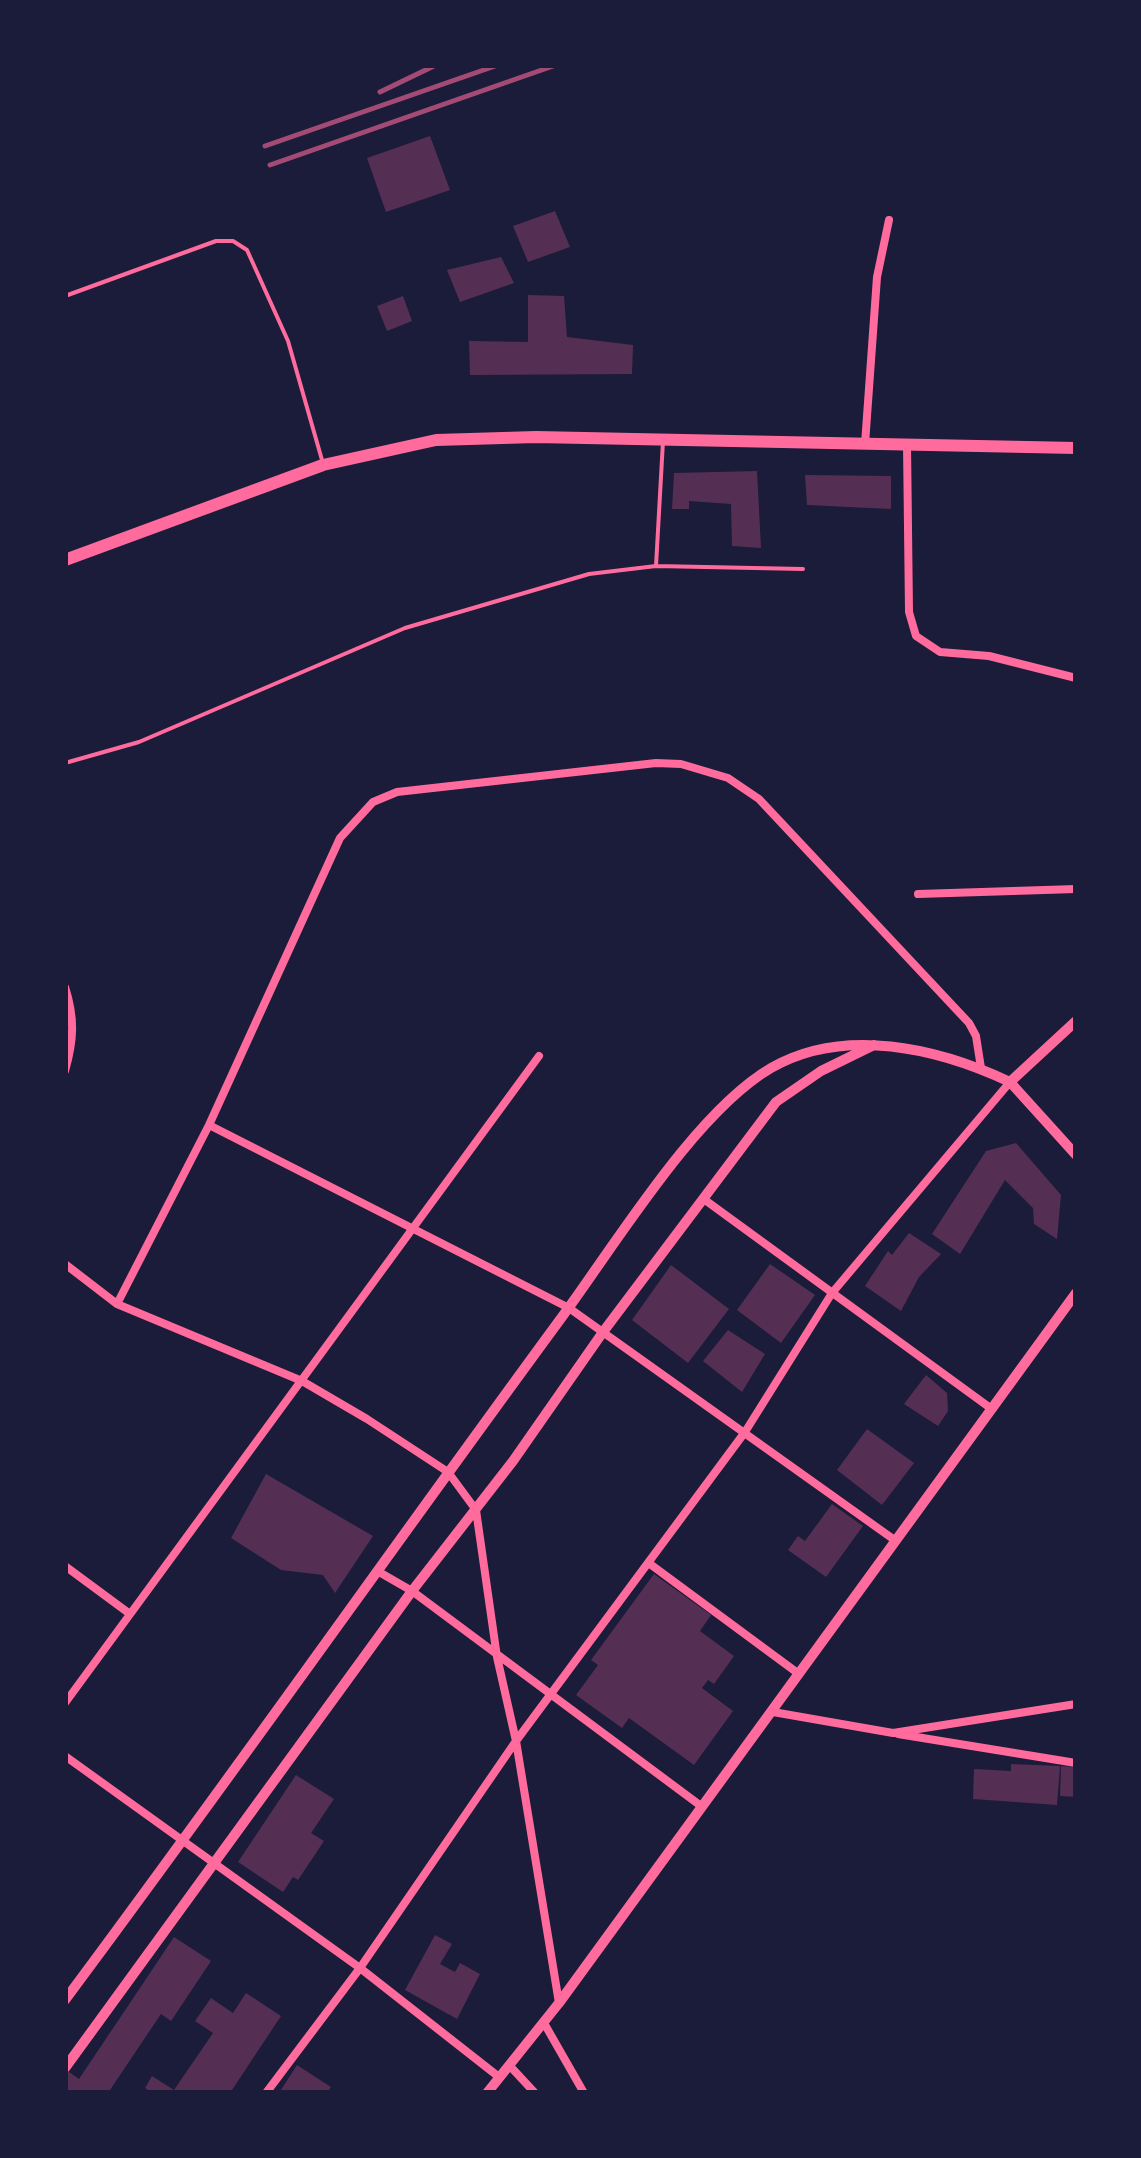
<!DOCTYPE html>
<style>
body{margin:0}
#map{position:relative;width:1141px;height:2158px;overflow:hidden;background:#1b1b3a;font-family:Poppins,sans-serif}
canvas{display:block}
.frame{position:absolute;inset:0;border:68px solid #1b1b3a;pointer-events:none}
</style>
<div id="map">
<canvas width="1141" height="2158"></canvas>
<div class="frame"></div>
</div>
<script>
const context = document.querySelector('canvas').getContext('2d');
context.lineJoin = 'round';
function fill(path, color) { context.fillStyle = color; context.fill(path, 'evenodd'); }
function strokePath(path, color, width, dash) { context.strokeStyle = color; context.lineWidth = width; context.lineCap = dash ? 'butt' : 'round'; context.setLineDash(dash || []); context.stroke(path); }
fill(new Path2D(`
 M430 136 450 190 386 212 367 158Z
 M555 211 570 247 528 262 513 226Z
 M501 257 514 283 460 302 447 270Z
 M528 295 564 296 567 337 633 345 632 374 470 375 469 341 528 342Z
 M403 296 412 321 387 331 377 306Z
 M757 471 761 548 732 546 731 504 689 501V509H672L674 473Z
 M805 475 891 476V509L807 505Z
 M1016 1143 1061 1195 1057 1239 1034 1224 1033 1208 1005 1180 960 1254 932 1234 986 1151Z
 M909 1233 941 1254 919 1277 901 1311 865 1286 888 1251 892 1255Z
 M770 1264 815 1295 781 1343 737 1310Z
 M671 1265 729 1309 688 1363 632 1320Z
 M728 1330 765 1354 742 1392 703 1361Z
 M926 1375 947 1393 948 1411 938 1426 904 1404Z
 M867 1429 914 1463 882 1505 837 1470Z
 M266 1474 373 1536 335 1593 323 1575 281 1570 231 1538Z
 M832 1504 863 1526 826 1577 788 1550 798 1536 805 1541Z
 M654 1574 711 1615 700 1631 734 1656 714 1684 708 1680 702 1688 733 1711 694 1765 629 1718 622 1728 576 1695 598 1665 591 1660Z
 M1011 1764 1060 1766 1057 1805 973 1799 974 1769 1011 1771Z
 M1061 1766 1076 1767V1797L1060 1796Z
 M296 1775 334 1799 311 1833 324 1841 298 1880 293 1877 283 1892 238 1862Z
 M435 1935 452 1944 440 1964 455 1972 460 1963 480 1974 457 2019 405 1990Z
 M174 1937 211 1961 171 2021 161 2014 108 2093H65V2069L79 2079Z
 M246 1993 281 2016 230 2093H152L145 2088 152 2076 174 2090 213 2033 195 2021 211 1998 233 2013Z
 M297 2065 331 2087 327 2093H279Z`), '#542f53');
strokePath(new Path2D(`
 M65 296 216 241H233L247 250 288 341 322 460
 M656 566 663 441
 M65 763 139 742 405 628 589 574 656 566 803 569`), '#ff6b9d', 4);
strokePath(new Path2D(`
 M865 444 877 277 889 220
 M907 444 909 612 916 636 940 652 989 656 1076 678
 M918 894 1076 889
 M65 987C75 1018 74 1040 65 1071
 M209 1125 569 1308 896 1541
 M705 1200 989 1407
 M65 1264 117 1304 302 1381 367 1419 448 1472 476 1510 497 1657 516 1741 559 2003
 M117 1304 209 1125 340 838 373 802 397 792 656 763 681 764 728 778 759 799 969 1023 976 1036 981 1068
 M650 1564 799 1674
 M65 1566 130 1614
 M379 1572 412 1591 701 1806
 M65 1703 539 1056
 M773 1712 893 1733 1076 1704
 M898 1734 1076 1763
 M65 1756 360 1968 499 2077
 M544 2023 584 2093
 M509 2065 535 2093
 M266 2093 360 1968 516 1741 745 1432 832 1293 1010 1082`), '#ff6b9d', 8);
strokePath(new Path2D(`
 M1076 1021 1010 1082 1076 1155
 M65 2000C232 1776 393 1547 559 1321 614 1247 694 1113 771 1068 844 1026 938 1048 1010 1082
 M65 2068 412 1591 513 1461 603 1332 776 1102 821 1071 874 1045
 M487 2093 559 2003 1076 1293`), '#ff6b9d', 10);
strokePath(new Path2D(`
 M65 560 323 465 436 440 536 437 1076 448`), '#ff6b9d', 12);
strokePath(new Path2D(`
 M380 92 436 65
 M265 146 498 65
 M270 165 556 65`), '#a44b75', 5);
</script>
